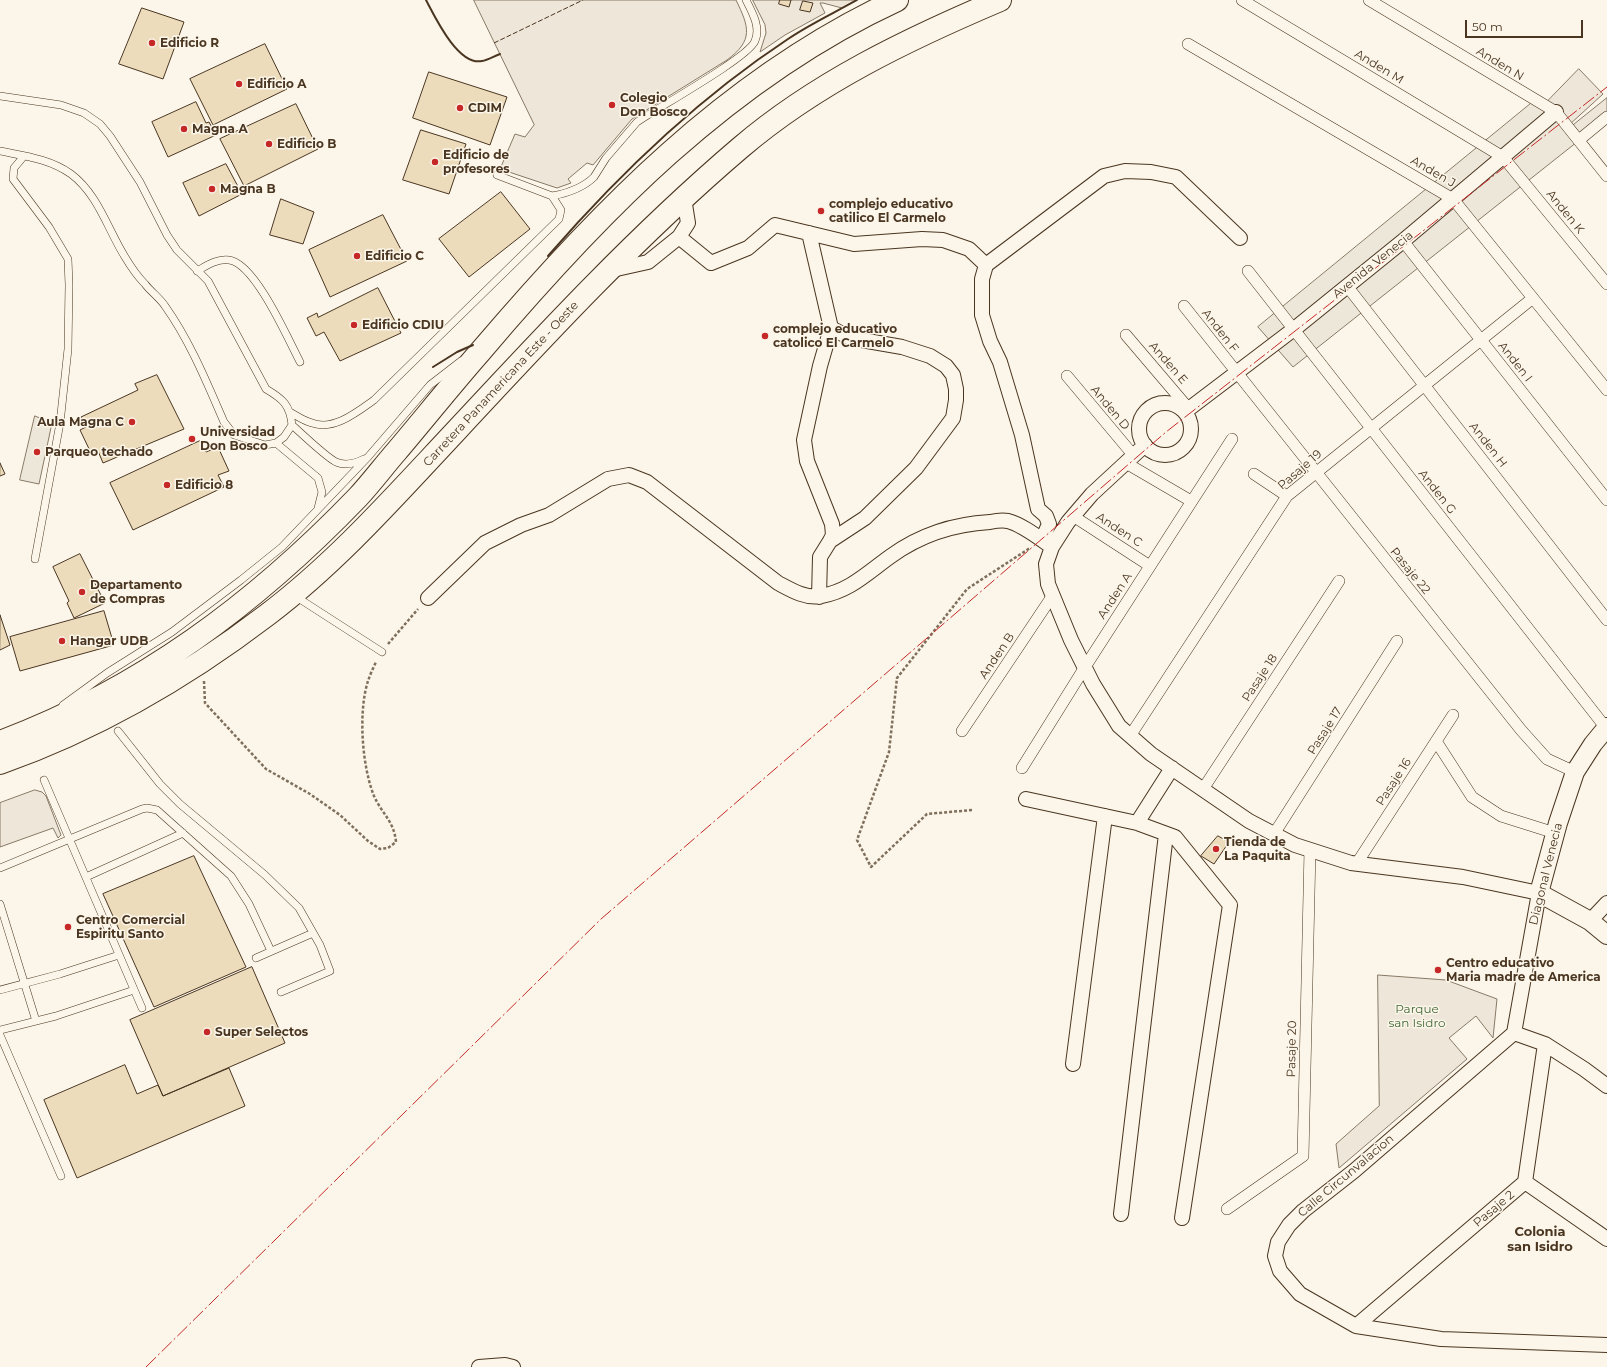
<!DOCTYPE html>
<style>
body{margin:0}
#map{position:relative;width:1607px;height:1367px;overflow:hidden;background:#fbf6e9;font-family:Montserrat,sans-serif}
canvas{display:block}
.scale{position:absolute;left:1465px;top:20px;width:118px;height:18px;box-sizing:border-box;border:2px solid #4a3520;border-top:0;padding-left:5px;font-size:12px;line-height:14px;white-space:nowrap;color:#4a3520;-webkit-text-stroke:3px #fbf6e9;paint-order:stroke}
</style>
<div id="map">
<canvas width="1607" height="1367"></canvas>
<div class="scale">50 m</div>
</div>
<script>
const context = document.querySelector('canvas').getContext('2d');
context.lineJoin = 'round';
function fill(path, color) { context.fillStyle = color; context.fill(path, 'evenodd'); }
function strokePath(path, color, width, dash) { context.strokeStyle = color; context.lineWidth = width; context.lineCap = dash ? 'butt' : 'round'; context.setLineDash(dash || []); context.stroke(path); }
function drawText(font, color, halo, rows, align = 'center') {
  context.font = font + ' Montserrat,sans-serif'; context.lineWidth = 3; context.setLineDash([]); context.textBaseline = 'middle'; context.strokeStyle = halo; context.fillStyle = color; for (const [text, x, y, turn = 0] of rows) {
    context.save(); context.translate(x, y); context.rotate((+turn || 0) * Math.PI / 180); context.textAlign = isNaN(turn) ? turn : align; if (halo) context.strokeText(text, 0, 0); context.fillText(text, 0, 0); context.restore();
  }
}
const green = new Path2D(`
 M474 0H736C749 27 754 40 727 60L632 119 593 165 587 163 568 179 571 183 557 188 500 169 515 134 525 137 534 125Z
 M753 0H856L842 8 823 3H820L825 13 785 35 760 52 766 33 765 25Z
 M1579 69 1603 94 1569 125 1547 102Z
 M1607 98V117L1580 138 1571 127Z
 M35 790 42 792 46 796 61 835 58 838 53 828 0 847V803Z
 M1378 975 1446 980 1497 999 1493 1038 1476 1016 1449 1038 1467 1059 1339 1168 1336 1144 1379 1106Z`);
fill(green, '#ede6d9');
strokePath(green, '#887966', 1);
const parking = new Path2D(`
 M1539 97 1577 142 1293 367 1258 327Z
 M35 416 52 423 39 484 20 480Z`);
fill(parking, '#ede7d9');
strokePath(parking, '#887966', 1);
const building = new Path2D(`
 M780 0H791L789 7 779 4Z
 M803 1 813 3 810 12 800 10Z
 M142 8 184 22 163 79 119 64Z
 M265 44 287 89 213 125 190 79Z
 M429 72 507 97 490 145 413 118Z
 M196 102 206 123 209 122 216 135 168 157 152 122Z
 M296 104 318 149 244 186 220 139Z
 M421 130 466 144 449 194 403 180Z
 M226 164 242 194 199 216 183 183Z
 M501 192 530 229 469 277 439 239Z
 M281 199 314 212 303 244 270 235Z
 M383 215 407 261 330 297 309 250Z
 M378 288 401 333 340 361 324 332 316 336 307 318 317 313 318 317Z
 M157 375 184 429 103 463 98 451 91 453 80 430 86 427 81 417 138 390 135 384Z
 M200 441 206 452 218 447 229 471 218 475 224 487 133 530 110 483Z
 M0 463 5 474 0 476Z
 M80 554 105 603 74 618 67 603 69 601 53 567Z
 M104 611 114 645 20 671 10 637Z
 M0 615 10 645 0 650Z
 M1218 836 1229 842 1214 864 1201 856Z
 M194 856 246 967 154 1007 103 894Z
 M252 967 285 1043 163 1096 130 1020Z
 M125 1065 137 1094 158 1085 163 1096 229 1068 245 1106 77 1178 44 1100Z`);
fill(building, '#ecdcbc');
strokePath(building, '#4a3520', 1);
const service = new Path2D(`
 M0 96 61 105 84 113 100 124 110 136 140 182 167 235 177 250 208 281 266 389C283 399 290 405 292 425L284 437 276 443 265 445 234 435 224 422C207 383 190 341 165 306 160 298 151 292 145 284 137 276 131 267 125 257 108 230 98 194 71 174 50 159 25 156 0 151
 M24 156 14 168 13 179 49 227 68 259 69 285 68 349 60 423 35 559
 M552 196C568 193 583 188 594 177L606 158 637 122C657 108 748 58 755 41 761 27 752 12 746 0
 M197 271C206 266 218 258 229 260 255 263 288 339 300 362
 M290 412C297 416 304 421 312 423 334 431 357 412 374 400L559 219 561 210 552 196 497 175
 M292 425C302 434 326 457 336 462 345 466 356 463 364 459
 M276 443 318 478 322 492 318 508
 M295 596 382 652
 M63 705 107 673 172 632 241 580 282 547 368 457 430 385 461 361
 M118 731 160 784 180 804 265 875 299 908 320 945 330 971 281 992
 M44 780 142 1008
 M0 868 142 809 147 808 157 810 231 876 249 904 271 951
 M86 877 183 833
 M0 904 36 1021
 M256 958 313 933
 M0 990 60 974 119 955
 M0 1030 56 1016 134 990
 M0 1035 61 1176`);
const pedestrian = new Path2D(`
 M1242 0 1503 157 1607 284
 M1369 0 1556 112 1607 176
 M1188 44 1453 199 1607 390
 M1579 140 1607 117
 M1403 241 1607 500
 M1248 271 1606 728
 M1347 286 1607 620
 M1184 306 1521 730 1547 759 1575 772
 M1126 335 1189 409
 M1067 376 1134 456
 M1126 463 1191 501
 M1254 474 1287 496
 M1073 516 1150 566
 M962 731 1053 595
 M1130 736 1287 496 1533 298
 M1436 741 1472 797 1501 816 1555 833
 M1022 768 1085 667 1232 439
 M1203 789 1339 581
 M1274 834 1397 641
 M1357 863 1453 715
 M1227 1209 1303 1156 1310 850`);
const minor = new Path2D(`
 M809 233 831 328 820 366 804 440 807 461 832 524 833 535 830 541 820 557 819 597
 M679 237 711 263 748 248 775 225 854 244 922 239 943 240 969 249 986 265
 M612 270 648 262 679 237 688 223 684 198
 M1139 429a26 26 0 1 1 52 0a26 26 0 1 1-52 0Z
 M1186 411 1298 326 1403 241 1556 112
 M1145 445 1092 494 1068 522 1052 547 1046 564 1048 584 1071 640 1093 684 1119 726 1151 754 1249 821 1295 845 1351 863 1463 877 1539 893 1514 1033
 M1042 540 1049 524 1046 516 1038 509 1022 435 1000 362 990 341 982 315V279L986 265 1104 176 1125 171 1151 172 1176 177 1240 238
 M830 541 865 518 916 468 953 418 956 400V389L953 375 946 366 930 356 902 347 850 338 831 328
 M428 598 485 543 521 525 549 515 608 479 629 475 647 482 778 583C791 590 806 599 821 596 850 591 867 573 891 556 920 535 954 524 990 522 995 521 1002 520 1008 521 1023 525 1039 538 1052 547
 M1026 799 1137 823 1175 837 1230 905 1182 1218
 M1137 823 1172 768
 M1590 921 1607 903
 M1514 1033 1354 1171 1303 1211 1289 1225 1278 1242 1275 1256 1280 1271 1300 1294 1356 1326 1441 1339 1607 1345
 M1514 1033 1545 1044 1584 1069 1607 1086
 M1073 1064 1105 816
 M1525 1182 1607 1239
 M1121 1214 1166 834
 M1356 1326 1525 1182 1545 1044
 M479 1367 505 1365 513 1367`);
const tertiary = new Path2D(`
 M1607 727 1593 744 1575 772 1558 823 1539 893 1590 921 1607 935`);
const trunk = new Path2D(`
 M0 742C140 690 255 604 358 497 371 483 383 467 396 452 424 419 451 385 480 352 598 213 728 78 897 0
 M0 763C96 729 187 676 267 615 337 562 395 496 455 432 546 334 638 235 740 148 816 83 908 39 1000 0`);
strokePath(service, '#4a3520', 8);
strokePath(pedestrian, '#4a3520', 12);
strokePath(minor, '#4a3520', 16);
strokePath(tertiary, '#4a3520', 20);
strokePath(trunk, '#4a3520', 24);
strokePath(new Path2D(`
 M388 644 418 609
 M204 681 205 703 266 769 310 794 340 815 368 841 380 849 388 848 396 842C394 821 382 814 374 796 362 766 358 712 368 681 370 675 373 668 376 662
 M972 810 927 814 871 867 857 840 889 752 897 678 967 589 1030 548`), '#7f6f5c', 2.5, [3, 2]);
strokePath(service, '#fbf6e9', 7);
strokePath(pedestrian, '#fbf6e9', 11);
strokePath(minor, '#fbf6e9', 14);
strokePath(tertiary, '#fbf6e9', 18);
strokePath(trunk, '#fbf6e9', 22);
strokePath(new Path2D(`
 M494 43 583 0`), '#4a3520', 1, [5, 2]);
strokePath(new Path2D(`
 M426 0C435 17 458 66 482 61 488 60 494 56 500 54
 M548 256C619 174 697 99 788 39 810 24 834 13 857 0
 M433 367 457 352 473 345`), '#4a3520', 2);
strokePath(new Path2D(`
 M146 1367 601 919 1166 432 1607 87`), '#c62828', 1, [14, 3, 2, 3]);
for (const [x, y, r, color] of [
 [152,43,4,"#c62828"],
 [239,84,4,"#c62828"],
 [612,105,4,"#c62828"],
 [460,108,4,"#c62828"],
 [184,129,4,"#c62828"],
 [269,144,4,"#c62828"],
 [435,162,4,"#c62828"],
 [212,189,4,"#c62828"],
 [821,211,4,"#c62828"],
 [357,256,4,"#c62828"],
 [354,325,4,"#c62828"],
 [765,336,4,"#c62828"],
 [132,422,4,"#c62828"],
 [192,439,4,"#c62828"],
 [37,452,4,"#c62828"],
 [167,485,4,"#c62828"],
 [82,592,4,"#c62828"],
 [62,641,4,"#c62828"],
 [1216,849,4,"#c62828"],
 [68,927,4,"#c62828"],
 [1438,970,4,"#c62828"],
 [207,1032,4,"#c62828"]
]) { const dot = new Path2D(); dot.arc(x, y, r, 0, 2 * Math.PI); context.fillStyle = color; context.fill(dot); strokePath(dot, '#fbf6e9', 1.5); }
drawText('bold 12px', '#4a3520', '#fbf6e9', [
 ["Edificio R",160,43],
 ["Edificio A",247,84],
 ["Colegio",620,98],
 ["Don Bosco",620,112],
 ["CDIM",468,108],
 ["Magna A",192,129],
 ["Edificio B",277,144],
 ["Edificio de",443,155],
 ["profesores",443,169],
 ["Magna B",220,189],
 ["complejo educativo",829,204],
 ["catilico El Carmelo",829,218],
 ["Edificio C",365,256],
 ["Edificio CDIU",362,325],
 ["complejo educativo",773,329],
 ["catolico El Carmelo",773,343],
 ["Aula Magna C",124,422,"right"],
 ["Universidad",200,432],
 ["Don Bosco",200,446],
 ["Parqueo techado",45,452],
 ["Edificio 8",175,485],
 ["Departamento",90,585],
 ["de Compras",90,599],
 ["Hangar UDB",70,641],
 ["Tienda de",1224,842],
 ["La Paquita",1224,856],
 ["Centro Comercial",76,920],
 ["Espiritu Santo",76,934],
 ["Centro educativo",1446,963],
 ["Maria madre de America",1446,977],
 ["Super Selectos",215,1032]
], 'left');
drawText('12px', '#4a3520', '#fbf6e9', [
 ["Anden N",1500,64,31],
 ["Anden M",1379,67,31],
 ["Anden J",1433,172,30],
 ["Anden K",1565,212,51],
 ["Avenida Venecia",1373,265,-39],
 ["Anden F",1220,331,52],
 ["Anden I",1515,362,52],
 ["Anden E",1168,363,49],
 ["Carretera Panamericana Este - Oeste",501,384,-47],
 ["Anden D",1110,408,50],
 ["Anden H",1488,445,52],
 ["Pasaje 19",1300,470,-41],
 ["Anden G",1437,492,52],
 ["Anden C",1119,530,33],
 ["Pasaje 22",1410,571,51],
 ["Anden A",1115,596,-57],
 ["Anden B",997,656,-56],
 ["Pasaje 18",1260,678,-57],
 ["Pasaje 17",1325,731,-58],
 ["Pasaje 16",1394,782,-57],
 ["Diagonal Venecia",1546,874,-76],
 ["Pasaje 20",1292,1049,-89],
 ["Calle Circunvalacion",1346,1176,-40],
 ["Pasaje 2",1494,1209,-40]
]);
drawText('12px', '#436837', '#fbf6e9', [
 ["Parque",1417,1009],
 ["san Isidro",1417,1023]
]);
drawText('bold 13px', '#4a3520', '#fbf6e9', [
 ["Colonia",1540,1232],
 ["san Isidro",1540,1247]
]);
</script>
